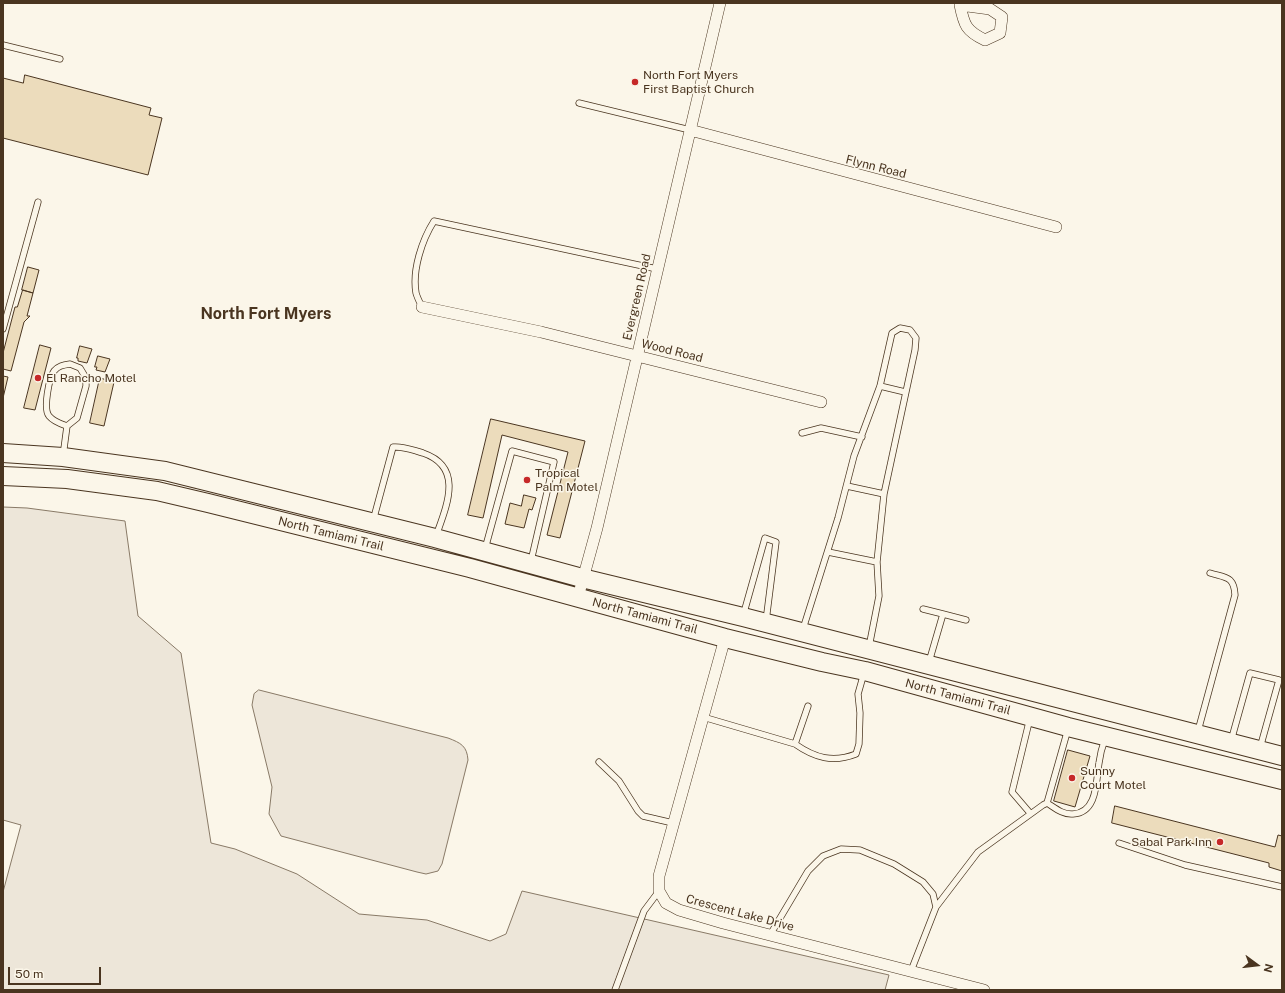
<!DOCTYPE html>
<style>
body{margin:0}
#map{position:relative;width:1285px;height:993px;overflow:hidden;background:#fbf6e9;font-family:"Public Sans",sans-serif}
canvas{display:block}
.frame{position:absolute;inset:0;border:4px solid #4a3520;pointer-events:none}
.north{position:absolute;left:1237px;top:945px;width:40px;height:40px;-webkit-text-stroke:3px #fbf6e9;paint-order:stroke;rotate:105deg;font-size:11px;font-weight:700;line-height:16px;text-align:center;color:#4a3520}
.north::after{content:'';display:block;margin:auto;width:14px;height:18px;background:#4a3520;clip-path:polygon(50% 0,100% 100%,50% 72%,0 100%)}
.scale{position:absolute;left:8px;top:967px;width:93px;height:18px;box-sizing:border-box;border:2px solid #4a3520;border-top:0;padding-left:5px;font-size:12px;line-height:14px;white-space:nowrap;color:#4a3520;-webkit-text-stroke:3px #fbf6e9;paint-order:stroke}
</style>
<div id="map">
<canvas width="1285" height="993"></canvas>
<div class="frame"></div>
<div class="north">N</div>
<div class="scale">50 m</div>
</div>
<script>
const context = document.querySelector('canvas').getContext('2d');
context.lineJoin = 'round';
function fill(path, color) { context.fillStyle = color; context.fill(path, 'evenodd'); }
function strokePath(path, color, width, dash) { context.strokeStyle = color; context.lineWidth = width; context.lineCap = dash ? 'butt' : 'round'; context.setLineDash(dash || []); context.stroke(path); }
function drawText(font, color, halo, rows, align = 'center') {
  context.font = font + ' "Public Sans",sans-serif'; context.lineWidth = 3; context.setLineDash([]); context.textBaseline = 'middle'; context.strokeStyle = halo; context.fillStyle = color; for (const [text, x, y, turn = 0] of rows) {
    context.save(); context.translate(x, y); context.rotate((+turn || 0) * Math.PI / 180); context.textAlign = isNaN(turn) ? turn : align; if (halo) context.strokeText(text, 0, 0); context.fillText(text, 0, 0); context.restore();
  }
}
const green = new Path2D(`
 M3 507 27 508 125 521 138 616 181 653 211 843 235 849 297 874 359 914 427 920 490 941 506 934 522 891 889 975 885 990H3V892L21 825 3 820Z
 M259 690 448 738C461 743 467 746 468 760L442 864 438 871 426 874 417 872 281 836 269 814 272 787 252 705 254 694Z`);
fill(green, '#ede6d9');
strokePath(green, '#887966', 1);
const building = new Path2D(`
 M25 75 151 108 149 115 162 118 148 175 3 138V78L23 83Z
 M28 267 39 270 33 293 22 290Z
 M23 290 33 293 27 316H30L24 322 11 371 3 369V353L15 307H17Z
 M40 345 51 348 35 410 24 408Z
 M80 346 92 349 87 363 78 361V358H77Z
 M98 356 110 359 105 372 96 370 97 367H95Z
 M3 376 8 377 3 398Z
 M100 378 114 382 104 426 90 423Z
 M491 419 585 441 560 538 547 535 568 452 502 435 483 518 468 515Z
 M524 495 536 498 532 510 529 509 524 528 505 524 510 503 521 506Z
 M1068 750 1090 756 1075 807 1054 801Z
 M1115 806 1275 847 1278 835 1282 836V871L1269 867V863L1112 823Z`);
fill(building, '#ecdcbc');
strokePath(building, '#4a3520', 1);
const lane = new Path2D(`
 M3 45 60 59
 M579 103 690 130
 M422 307C420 303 417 297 416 293 412 270 422 240 434 221L657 269
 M3 329 38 202
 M70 364 80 368 86 378V386L77 418 67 426C61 424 54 422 49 416 43 409 49 378 54 371 58 366 63 365 70 364Z
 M880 386 905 392
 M802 433 821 428 862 437
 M63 456 67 426
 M847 486 884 494
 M373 521 393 447C404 446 412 450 423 453 464 467 447 505 436 536
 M485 549 512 451 554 462 531 561
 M828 552 877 562
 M923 609 943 614
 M743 616 765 538 776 542 766 621
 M803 629 838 518 854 456 880 386 892 333 900 328 910 330 916 338 915 350 884 494 877 562 879 596 869 647
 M929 662 943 614 966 620
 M808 706 795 744C815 758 833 763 856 754L859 744 860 713 858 694 864 673
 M703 717 795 744
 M1030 718 1012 792 1030 813
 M1198 731 1235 595C1234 576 1226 578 1210 573
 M1231 741 1250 673 1279 680 1260 748
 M599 762 619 781 638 811 643 816 673 823
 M1047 803 1068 729
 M1119 843 1185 865 1282 887
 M936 907 978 852 1043 805 1047 803C1055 808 1063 815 1073 814 1098 813 1096 780 1099 763 1100 755 1102 747 1105 739
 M770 935 808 871 823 856 841 849 860 850 894 864 923 882 933 894 936 907 911 971
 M615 990 644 911 659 891`);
const street = new Path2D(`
 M960 5 990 9 1002 17 1000 33 985 40C966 31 964 25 960 5Z
 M690 130 1056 227
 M422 307 541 332 821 402
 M578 597 597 528 720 3
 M725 638 659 876V891L666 903 679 910 723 923 984 990`);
const primary = new Path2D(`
 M3 453 63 457 165 471 435 538 582 578 743 617 1282 756
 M3 476 67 479 157 491 208 503 470 568 725 638 822 662 865 671 1068 727 1282 780`);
strokePath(lane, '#4a3520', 7);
strokePath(street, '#4a3520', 12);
strokePath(primary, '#4a3520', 20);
strokePath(lane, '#fbf6e9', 5.5);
strokePath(street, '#fbf6e9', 11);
strokePath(primary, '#fbf6e9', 18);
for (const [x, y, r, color] of [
 [635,82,4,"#c62828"],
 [38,378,4,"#c62828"],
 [527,480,4,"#c62828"],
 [1072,778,4,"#c62828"],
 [1220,842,4,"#c62828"]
]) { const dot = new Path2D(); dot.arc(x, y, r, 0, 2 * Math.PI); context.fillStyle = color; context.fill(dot); strokePath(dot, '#fbf6e9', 1.5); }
drawText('12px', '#4a3520', '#fbf6e9', [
 ["North Fort Myers",643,75],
 ["First Baptist Church",643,89],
 ["El Rancho Motel",46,378],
 ["Tropical",535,473],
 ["Palm Motel",535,487],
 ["Sunny",1080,771],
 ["Court Motel",1080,785],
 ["Sabal Park Inn",1212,842,"right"]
], 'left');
drawText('12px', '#4a3520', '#fbf6e9', [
 ["Flynn Road",876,167,14],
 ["Evergreen Road",637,297,-77],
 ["Wood Road",672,351,14],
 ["North Tamiami Trail",331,534,14],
 ["North Tamiami Trail",645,616,15],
 ["North Tamiami Trail",958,697,15],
 ["Crescent Lake Drive",740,913,15]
]);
drawText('bold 16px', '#4a3520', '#fbf6e9', [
 ["North Fort Myers",266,314]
]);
</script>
